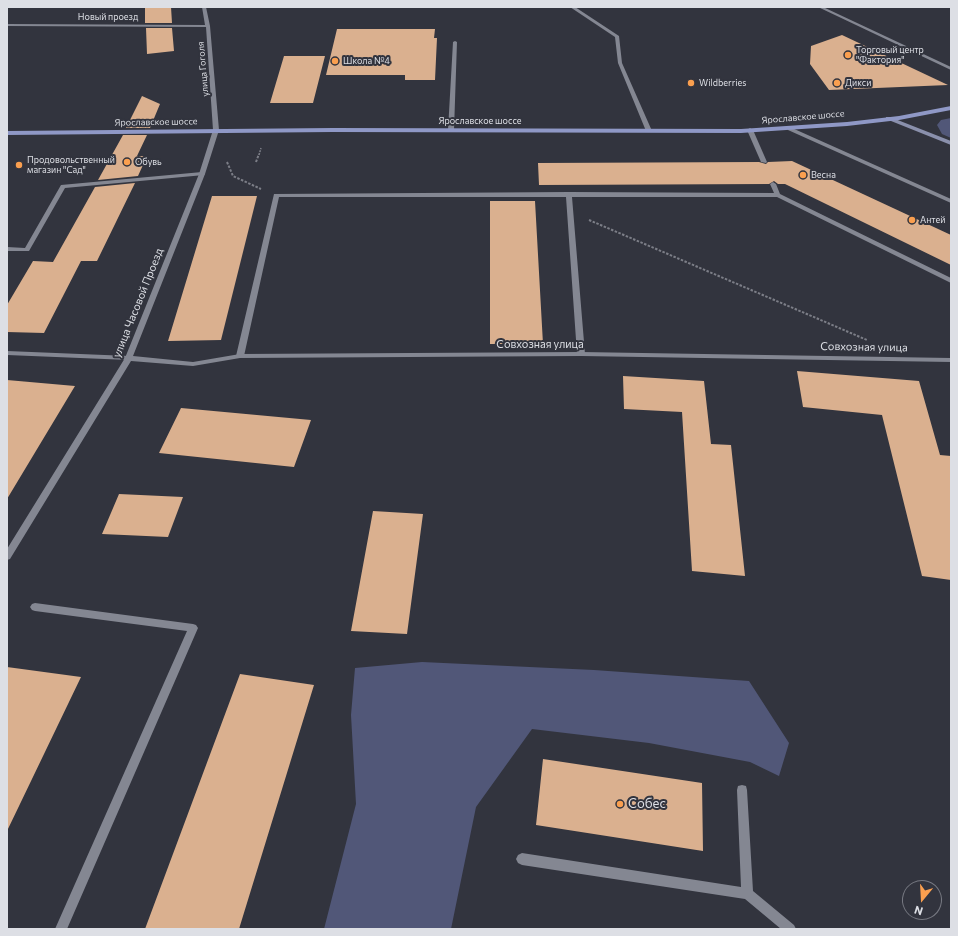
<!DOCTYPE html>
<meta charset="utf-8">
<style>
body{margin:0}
#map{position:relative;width:958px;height:936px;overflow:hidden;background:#32343e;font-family:Commissioner,sans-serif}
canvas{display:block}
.frame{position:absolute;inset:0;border:8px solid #dddfe5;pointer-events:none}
.north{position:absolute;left:902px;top:880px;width:40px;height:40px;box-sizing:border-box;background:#32343e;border:1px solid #767881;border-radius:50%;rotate:198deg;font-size:11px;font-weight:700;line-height:16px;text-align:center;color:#dddfe5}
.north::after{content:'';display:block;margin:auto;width:14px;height:18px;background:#fa9f4f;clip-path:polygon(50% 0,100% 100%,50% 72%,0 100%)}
</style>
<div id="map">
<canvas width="958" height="936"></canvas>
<div class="frame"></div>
<div class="north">N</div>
</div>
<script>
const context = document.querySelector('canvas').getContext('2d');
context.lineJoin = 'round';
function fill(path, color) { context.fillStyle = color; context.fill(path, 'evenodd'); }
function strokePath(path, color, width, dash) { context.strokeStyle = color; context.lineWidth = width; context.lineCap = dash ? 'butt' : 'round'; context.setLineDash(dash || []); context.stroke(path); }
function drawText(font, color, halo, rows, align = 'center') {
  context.font = font + ' Commissioner,sans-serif'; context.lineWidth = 4; context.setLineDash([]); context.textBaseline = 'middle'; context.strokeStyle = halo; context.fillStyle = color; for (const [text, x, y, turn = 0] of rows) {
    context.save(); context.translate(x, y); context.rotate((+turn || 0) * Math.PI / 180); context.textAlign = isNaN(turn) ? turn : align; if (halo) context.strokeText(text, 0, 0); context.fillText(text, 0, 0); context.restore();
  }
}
fill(new Path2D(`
 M951 118V138L942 134 937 125 941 120Z
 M422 662 594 670 749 681 789 743 779 776 750 762 649 743 532 729 476 807 451 929H324L356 804 351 715 355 668Z`), '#515778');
fill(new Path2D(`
 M145 7H171L172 23H145Z
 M146 28H172L174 51 147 54Z
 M337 29H435L434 38H437L435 80H405V75H326Z
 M842 35 948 85 829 90 810 64 811 46Z
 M284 56H325L313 103H270Z
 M142 96 160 104 150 128H126Z
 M123 135H147L137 156H147L138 176 98 180Z
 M792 161 951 235V265L785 184H778L774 181 769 184 539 185 538 163 759 162 766 164 768 162Z
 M135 183 97 261H81L44 333 7 332V305L33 261 53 262 95 187Z
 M212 196H257L221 340 168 341Z
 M490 201H535L543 344H490Z
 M797 371 919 381 940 455 951 456V580L922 576 882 415 803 407Z
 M623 376 704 381 711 444 731 445 745 576 692 571 682 412 624 409Z
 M7 380 75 386 7 499Z
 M181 408 311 420 294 467 159 453Z
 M119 494 183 497 168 537 102 534Z
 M373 511 423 514 407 634 351 631Z
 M7 667 81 677 7 831Z
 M240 674 314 685 239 929H145Z
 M543 759 702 783 703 851 536 825Z`), '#dab08f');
strokePath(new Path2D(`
 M259 155 261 148`), '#7c7e87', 1.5, [2, 1]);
strokePath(new Path2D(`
 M227 162 233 176 261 189
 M256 162 259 154
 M589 220 867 340`), '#7c7e87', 2, [2.5, 1.5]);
fill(new Path2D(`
 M455 41 457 42 454 130 451 132 448 130 453 42Z
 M750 128 753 130 767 162 766 163 761 162 747 130Z
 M788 128H792L951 199V203L788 130Z
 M202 172 205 174 204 175 65 188 29 251H7V247L25 248 61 185Z
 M773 182 776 184 780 194 951 278V283L777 197H572L585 354 581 356 577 354 566 197H279L244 356 240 358 236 356 274 194 569 192 774 193 770 184Z
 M7 351 129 356 133 358 129 360 7 355Z
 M35 603 193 624 196 625 198 628 67 929H55L187 631 35 611 32 610 30 607 32 604Z
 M742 785 746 786 747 790 753 891 794 925 796 929H781L745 899 522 865 518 863 516 859 518 855 522 853 741 887 737 790 738 786Z`), '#848792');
fill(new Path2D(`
 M202 7H206L210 26 219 130 205 174 133 356 193 362 240 354 581 352 951 358V362L581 356 240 358 193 366 131 361 10 559 7 560V549L125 358 199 174 213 130 206 27 7 26V24L205 25Z
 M570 7H575L619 36 622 63 652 131 651 132 646 131 618 63 615 37Z
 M818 7H823L951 67V70Z`), '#848792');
fill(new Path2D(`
 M886 117H890L951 141V145L886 119Z`), '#8a90ac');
fill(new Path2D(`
 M951 106V110L899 120 847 126 741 133 333 132 7 135V131L333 128 741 129 847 122 899 116Z`), '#8f98c6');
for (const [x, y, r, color] of [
 [848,55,4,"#fa9f4f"],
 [335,61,4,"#fa9f4f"],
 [691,83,4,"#fa9f4f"],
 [837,83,4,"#fa9f4f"],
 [127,162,4,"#fa9f4f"],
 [19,165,4,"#fa9f4f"],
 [803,175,4,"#fa9f4f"],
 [912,220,4,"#fa9f4f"],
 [620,804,4,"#fa9f4f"]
]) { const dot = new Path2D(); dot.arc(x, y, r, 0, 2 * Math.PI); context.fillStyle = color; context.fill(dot); strokePath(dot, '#32343e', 1.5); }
drawText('9px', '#dddfe5', '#32343e', [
 ["Новый проезд",108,17],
 ["улица Гоголя",203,69,-95],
 ["Ярославское шоссе",803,117,-5],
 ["Ярославское шоссе",480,121],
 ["Ярославское шоссе",156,122,-1]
]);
drawText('9px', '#dddfe5', '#32343e', [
 ["Торговый центр",856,50],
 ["\"Фактория\"",856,60],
 ["Школа №4",343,61],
 ["Wildberries",699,83],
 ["Дикси",845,83],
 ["Продовольственный",27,160],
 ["магазин \"Сад\"",27,170],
 ["Обувь",135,162],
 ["Весна",811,175],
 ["Антей",920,220]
], 'left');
drawText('11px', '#dddfe5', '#32343e', [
 ["улица Часовой Проезд",138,303,-68],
 ["Совхозная улица",540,344],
 ["Совхозная улица",864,347,1]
]);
drawText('13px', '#dddfe5', '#32343e', [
 ["Собес",628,804]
], 'left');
</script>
